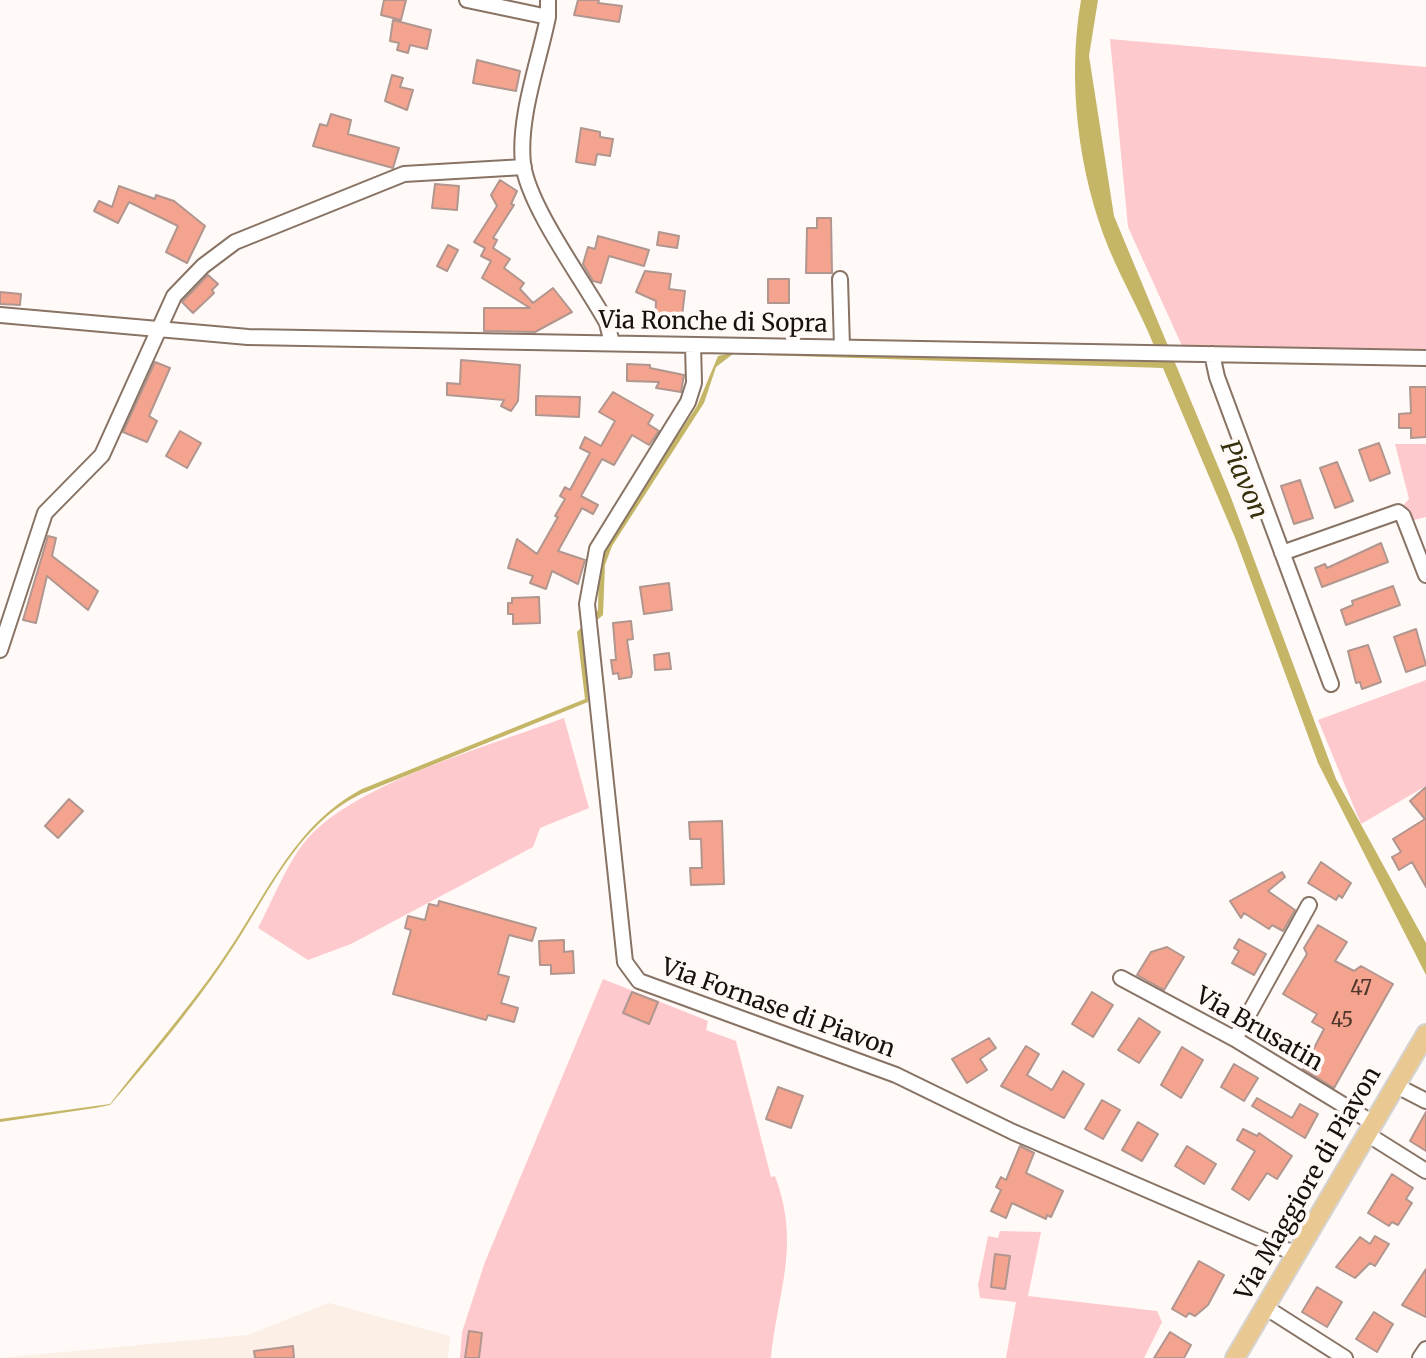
<!DOCTYPE html>
<style>
body{margin:0}
canvas{display:block;background:#fffaf7}
</style>
<canvas width="1426" height="1358"></canvas>
<script>
const context = document.querySelector('canvas').getContext('2d');
context.lineJoin = 'round';
function fill(path, color) { context.fillStyle = color; context.fill(path, 'evenodd'); }
function strokePath(path, color, width, dash) { context.strokeStyle = color; context.lineWidth = width; context.lineCap = dash ? 'butt' : 'round'; context.setLineDash(dash || []); context.stroke(path); }
function drawText(font, color, halo, rows, align = 'center') {
  context.font = font + ' Merriweather,serif'; context.lineWidth = 8; context.setLineDash([]); context.textBaseline = 'middle'; context.strokeStyle = halo; context.fillStyle = color; for (const [text, x, y, turn = 0] of rows) {
    context.save(); context.translate(x, y); context.rotate((+turn || 0) * Math.PI / 180); context.textAlign = isNaN(turn) ? turn : align; if (halo) context.strokeText(text, 0, 0); context.fillText(text, 0, 0); context.restore();
  }
}
fill(new Path2D(`
 M329 1303 450 1336 448 1358H0L247 1335Z`), '#fbefe6');
fill(new Path2D(`
 M1110 39 1426 67V356L1183 348 1128 227Z
 M1395 444H1426V517L1406 522 1397 512 1409 499Z
 M1426 680V786L1361 824 1318 720Z
 M564 718 589 808 540 828 533 847 351 944 308 960 258 928C272 902 289 858 309 837 359 782 492 745 564 718Z
 M603 979 708 1021 706 1030 736 1041 771 1177 775 1176C801 1246 778 1289 771 1358H460L462 1332 485 1262Z
 M1000 1231 1041 1232 1028 1296 1157 1311 1162 1322 1144 1358H1006L1016 1302 980 1298 978 1285 988 1236 998 1238Z`), '#fec9cd');
fill(new Path2D(`
 M1081 0H1098L1089 56 1114 216 1230 495 1336 779 1426 943V975L1318 763 1236 540 1163 368 733 354 716 367 704 403 612 546 605 565 603 615 585 630 588 702 361 794C294 826 265 903 224 961 191 1010 149 1060 110 1105L95 1108 0 1122V1119L110 1104C146 1057 186 1012 220 963 265 900 291 827 362 789L585 699 577 632 598 610 599 564 605 544 697 406 718 356 740 351 1160 362C1147 323 1125 287 1109 249 1078 173 1067 80 1081 0Z`), '#c5b667');
const building = new Path2D(`
 M384 0H406L401 20 381 15Z
 M578 0H599L598 3 622 6 619 22 574 15Z
 M393 20 431 30 427 49 410 45 408 53 397 50 399 43 390 41Z
 M477 60 520 71 516 91 473 83Z
 M392 75 403 78 400 87 413 90 407 110 385 101Z
 M331 114 351 120 348 134 399 148 393 168 313 146 320 124 327 126Z
 M581 128 600 132V137L613 139 610 156 597 154 595 165 576 162Z
 M500 180 517 191 511 204 514 205 493 238 497 240 493 248 510 259 504 268 524 283 520 289 533 303 553 288 572 312 535 332 484 331V308H530L482 278 491 261 481 256 485 248 474 242 497 206 491 195Z
 M435 184 459 186 457 210 432 208Z
 M119 186 155 199 156 195 174 201 205 226 187 263 166 252 178 226 129 202 118 223 94 211 99 201 112 207Z
 M817 218H831L832 273H806L807 228H817Z
 M659 232 679 236 677 248 657 245Z
 M598 236 649 250 644 266 609 256 601 283 593 281 583 264 588 247 595 249Z
 M448 245 458 250 447 271 437 266Z
 M645 271 671 274 669 289 685 291 681 325 655 322 656 301 636 292Z
 M208 275 218 284 212 290 214 293 193 313 182 302Z
 M768 279H789V303H768Z
 M0 292 21 294 20 305 0 304Z
 M461 360 520 365 518 401 511 411 501 406 504 400 447 395V383L460 384Z
 M155 362 170 368 149 416 157 421 147 442 123 432Z
 M627 364 650 365V368L684 375 681 392 656 388 659 382 627 381Z
 M1410 387H1426V437L1411 438V428H1399V414L1411 413Z
 M613 392 653 415 648 424 659 431 649 445 632 435 614 465 602 459 581 496 598 505 593 514 582 508 558 551 585 560 578 584 552 571 546 589 530 583 533 576 508 568 517 539 537 554 558 517 555 516 565 499 560 496 565 487 570 490 590 453 580 448 585 437 601 446 615 421 599 412Z
 M536 396 580 397 579 417 536 415Z
 M180 431 201 443 187 468 166 456Z
 M1379 443 1390 473 1370 481 1359 450Z
 M1337 462 1353 501 1335 508 1320 468Z
 M1300 480 1313 518 1294 524 1281 486Z
 M48 536 56 538 52 556 98 591 88 610 47 576 36 623 23 620Z
 M1381 543 1388 562 1322 587 1315 568 1325 564 1327 568Z
 M669 583 672 610 644 614 640 587Z
 M1393 586 1400 605 1346 625 1341 610 1353 605 1352 601Z
 M539 597 540 623 513 624V614H508V603H512V598Z
 M631 621 633 639 627 640 632 673 631 677 619 679 618 673 613 674 611 660H616L613 623Z
 M1416 629 1426 665 1406 672 1394 637Z
 M1368 645 1381 682 1362 689 1360 682 1356 683 1348 651Z
 M669 653 671 669 655 670 654 655Z
 M1426 787V887L1412 862 1399 870 1392 857 1401 852 1393 839 1425 819 1410 801Z
 M69 799 83 811 58 838 45 826Z
 M722 821 724 884 691 885 690 868H702L701 839H690L689 822Z
 M1321 862 1351 883 1342 898 1339 895 1336 900 1308 883Z
 M1282 872 1285 877 1268 891 1295 910 1283 931 1272 925 1269 929 1244 913 1241 918 1230 901Z
 M439 901 536 928 532 941 509 935 498 974 509 977 501 1003 518 1008 514 1022 488 1015 486 1020 393 994 411 930 405 928 408 916 425 920 429 904 438 906Z
 M1318 925 1347 942 1335 961 1354 971 1361 966 1393 984 1334 1088 1303 1069 1324 1029 1312 1022 1317 1014 1283 994 1307 954 1304 948Z
 M1239 939 1266 954 1254 975 1232 963 1239 951 1234 948Z
 M564 940V952L573 951 574 973 551 974V965H540L539 941Z
 M1167 947 1184 957 1164 990 1137 975 1151 952Z
 M632 992 658 1002 649 1024 623 1013Z
 M1092 992 1113 1005 1093 1037 1072 1024Z
 M1139 1018 1160 1032 1139 1063 1118 1050Z
 M989 1038 996 1048 980 1059 987 1070 967 1083 952 1059Z
 M1026 1046 1039 1054 1027 1075 1052 1090 1063 1071 1084 1084 1064 1118 1001 1086Z
 M1182 1047 1203 1060 1181 1098 1161 1085Z
 M1234 1064 1258 1078 1244 1101 1221 1087Z
 M778 1087 803 1096 791 1128 766 1119Z
 M1257 1098 1292 1118 1300 1104 1318 1114 1305 1138 1252 1106Z
 M1102 1100 1120 1110 1103 1139 1085 1129Z
 M1426 1112V1151L1410 1141Z
 M1138 1122 1158 1134 1142 1161 1122 1150Z
 M1243 1129 1257 1136 1259 1133 1292 1156 1277 1179 1267 1173 1249 1200 1232 1189 1255 1151 1237 1140Z
 M1020 1146 1034 1153 1026 1173 1063 1191 1051 1217 1047 1215 1046 1219 1012 1203 1006 1218 991 1211 1001 1190 996 1187 1001 1177 1006 1180Z
 M1187 1146 1216 1164 1204 1184 1175 1166Z
 M1392 1174 1413 1188 1406 1199 1412 1203 1398 1225 1392 1222 1389 1226 1368 1213Z
 M1375 1236 1389 1244 1375 1266 1370 1263 1355 1278 1336 1267 1360 1237 1370 1244Z
 M995 1254 1010 1256 1005 1289 991 1287Z
 M1199 1261 1224 1275 1208 1305 1195 1316 1189 1313 1186 1317 1172 1309Z
 M1426 1269V1317L1402 1305Z
 M1317 1287 1342 1302 1327 1327 1302 1312Z
 M1374 1312 1393 1324 1377 1352 1356 1339Z
 M469 1331 482 1333 479 1358H465Z
 M1170 1332 1191 1345 1184 1358H1154Z
 M293 1346 294 1358H255L254 1351Z`);
fill(building, '#f4a38e');
strokePath(building, '#b1968f', 2);
const minor = new Path2D(`
 M467 0 548 17
 M548 0V17C539 62 518 117 523 164 529 208 584 281 607 323L612 343
 M840 279 842 347
 M0 315 248 337 1426 358
 M693 345 694 383 688 402 597 549 587 604 625 962 639 981 896 1075 1013 1132 1296 1254
 M1212 354 1217 377 1331 684
 M1282 553 1398 512 1403 516 1426 575
 M0 650 45 513 102 455 174 296 203 266 235 242 404 174 524 167
 M1121 978 1235 1039 1373 1123
 M1235 1039 1309 905
 M1395 1085 1426 1101
 M1367 1134 1426 1171
 M1265 1307 1345 1358
 M1420 1358 1426 1349`);
const major = new Path2D(`
 M1235 1358 1426 1034`);
strokePath(minor, '#887365', 18);
strokePath(major, '#d5d4d3', 22);
strokePath(minor, '#fff', 14);
strokePath(major, '#e9c891', 18);
drawText('20px', '#4f352c', null, [
 ["47",1361,989],
 ["45",1342,1021]
]);
drawText('24px', '#18100b', '#fffaf7', [
 ["Via Ronche di Sopra",713,323,1],
 ["Via Fornase di Piavon",778,1009,20],
 ["Via Brusatin",1259,1030,30],
 ["Via Maggiore di Piavon",1309,1184,-60]
]);
drawText('italic 26px', '#362f0c', '#fffaf7', [
 ["Piavon",1243,480,67]
]);
</script>
